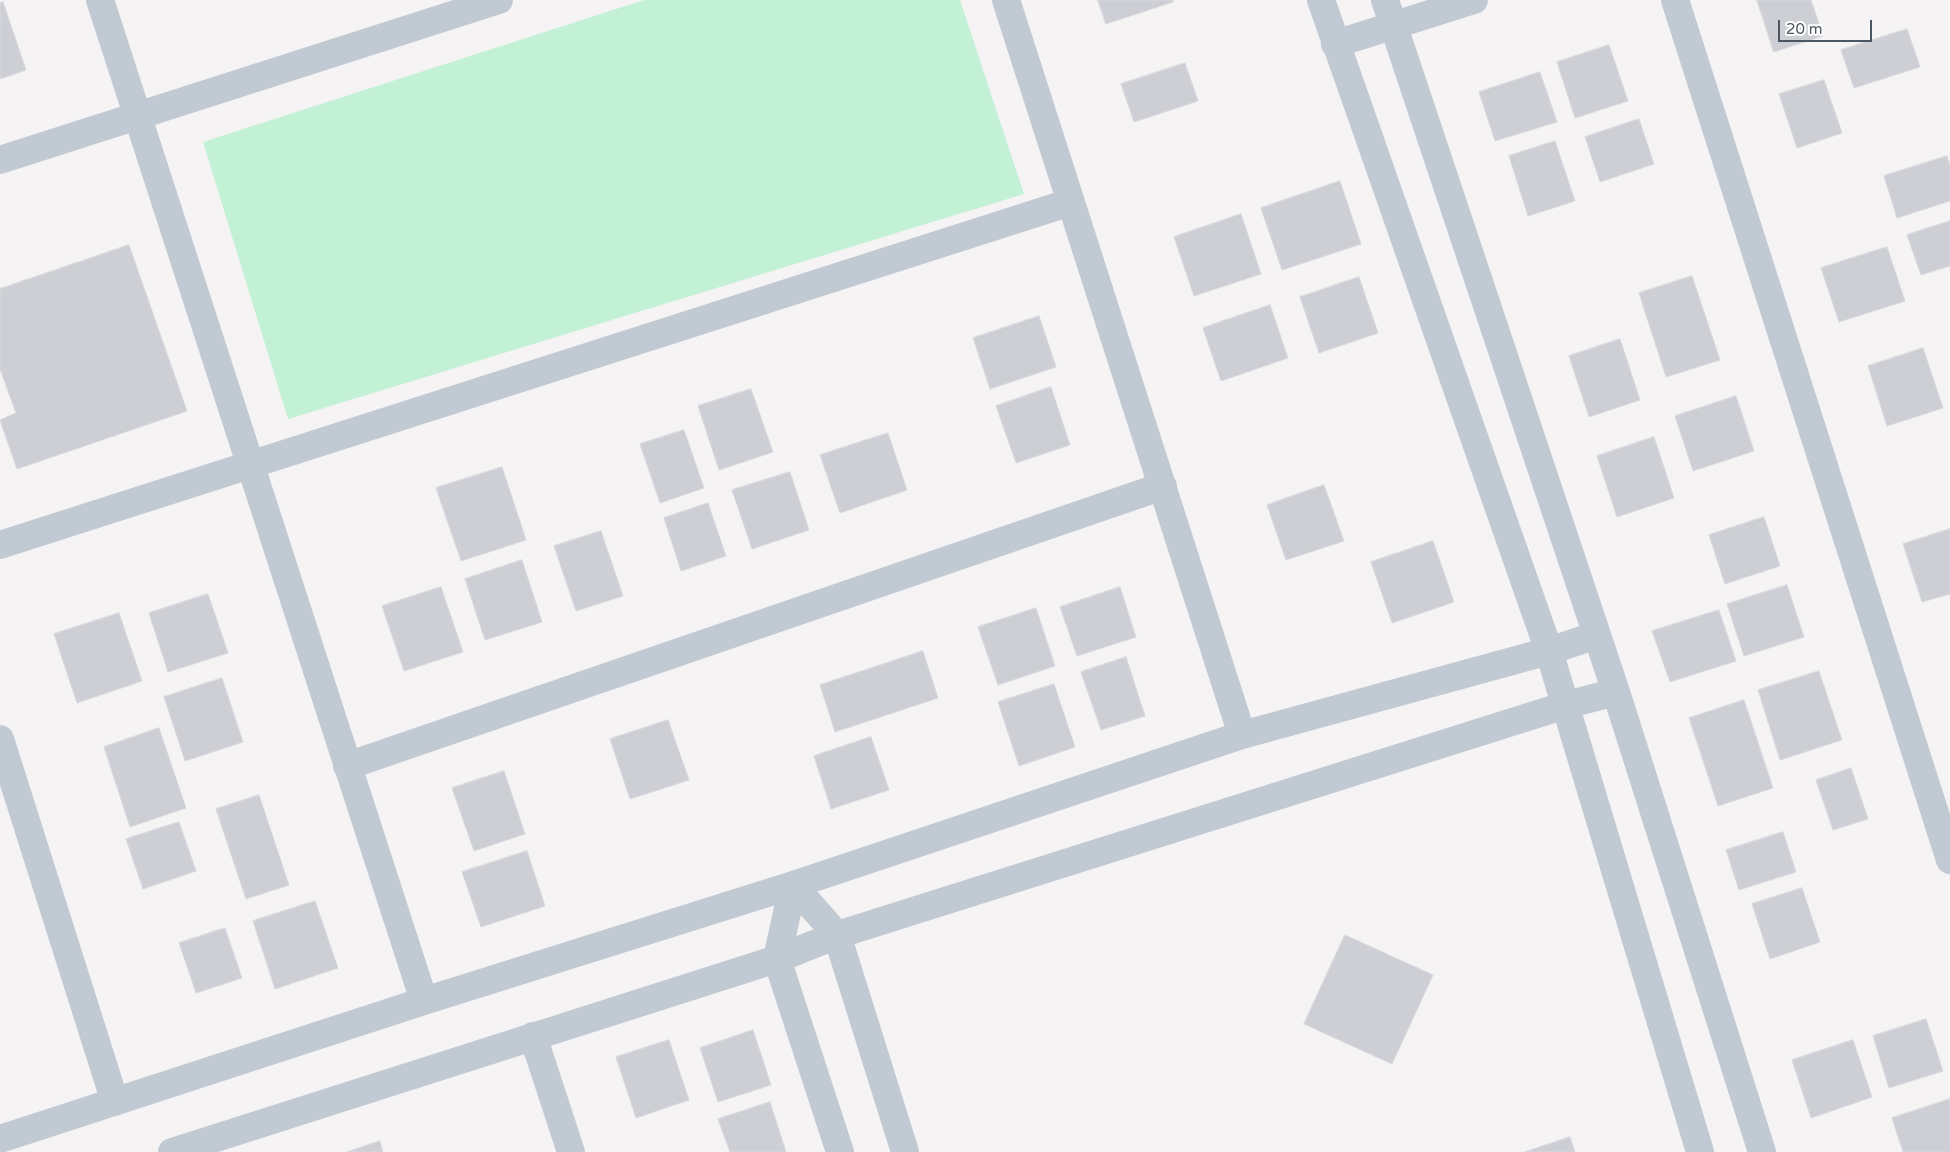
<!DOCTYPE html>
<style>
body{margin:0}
#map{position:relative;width:1950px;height:1152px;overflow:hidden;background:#f5f3f3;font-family:"Varela Round",sans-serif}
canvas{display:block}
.scale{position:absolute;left:1778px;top:20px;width:94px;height:22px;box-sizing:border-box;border:2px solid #4a5661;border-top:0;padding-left:6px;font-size:15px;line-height:18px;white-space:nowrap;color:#4a5661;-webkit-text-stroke:4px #fff;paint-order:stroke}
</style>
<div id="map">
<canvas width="1950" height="1152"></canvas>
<div class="scale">20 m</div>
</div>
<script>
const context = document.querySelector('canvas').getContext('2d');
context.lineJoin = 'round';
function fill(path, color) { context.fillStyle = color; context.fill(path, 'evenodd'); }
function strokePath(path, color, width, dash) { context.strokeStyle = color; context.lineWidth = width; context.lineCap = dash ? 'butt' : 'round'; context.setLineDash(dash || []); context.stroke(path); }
fill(new Path2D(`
 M644 0H960L1024 194 288 419 203 142Z`), '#c3f1d5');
const building = new Path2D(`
 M1098 0H1173V2L1106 24Z
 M1757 0H1811L1823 36 1774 52Z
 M3 2 26 70 0 79V3Z
 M1907 29 1920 67 1854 88 1841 50Z
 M1609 45 1628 101 1575 118 1557 62Z
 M1185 63 1198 101 1134 122 1121 84Z
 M1540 72 1557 122 1495 141 1479 92Z
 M1824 80 1842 133 1797 148 1779 94Z
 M1639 119 1654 164 1600 182 1585 137Z
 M1555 141 1575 201 1528 216 1509 156Z
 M1947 156 1950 166V201L1897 218 1884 176Z
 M1340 181 1361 244 1282 270 1261 208Z
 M1241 214 1261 274 1194 296 1174 237Z
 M1950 221V266L1921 275 1907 235Z
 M129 245 187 411 17 469 0 420 16 413 0 369V289Z
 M1887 247 1905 301 1839 322 1821 268Z
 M1692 276 1720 360 1666 377 1639 293Z
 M1359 277 1378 333 1319 353 1300 297Z
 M1270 305 1288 358 1221 381 1203 328Z
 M1039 316 1056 367 990 389 973 338Z
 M1620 339 1640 400 1589 417 1569 356Z
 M1923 348 1943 408 1887 426 1868 366Z
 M1051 387 1070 445 1016 463 996 406Z
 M751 389 773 452 719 470 698 406Z
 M1736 396 1754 451 1693 471 1675 416Z
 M684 430 704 488 660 503 640 444Z
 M888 433 907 490 840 513 820 455Z
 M1654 437 1674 498 1617 517 1597 456Z
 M502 467 526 540 461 561 436 488Z
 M790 472 809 530 752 549 732 490Z
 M1324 485 1344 541 1286 560 1267 505Z
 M708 503 726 556 681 571 664 518Z
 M1764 517 1780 566 1725 584 1709 535Z
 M1950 529V594L1922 602 1903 544Z
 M601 531 623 596 576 611 554 546Z
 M1433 541 1454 602 1392 623 1371 562Z
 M522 560 542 622 485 640 465 579Z
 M1787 585 1804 637 1744 656 1727 604Z
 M441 587 463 652 404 671 382 606Z
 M1120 587 1136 637 1077 656 1060 607Z
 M208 594 228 653 168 672 149 613Z
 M1036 608 1055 666 998 685 978 627Z
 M1719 610 1736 661 1670 682 1652 631Z
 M119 613 142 681 77 703 54 634Z
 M923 651 938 698 835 732 820 685Z
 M1126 657 1145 716 1101 730 1081 672Z
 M1819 671 1842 740 1780 760 1758 690Z
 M222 678 243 742 185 761 164 697Z
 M1054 684 1075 747 1019 766 998 702Z
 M1744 700 1773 788 1718 806 1689 718Z
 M668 720 689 780 630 799 610 739Z
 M159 728 186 808 130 827 104 747Z
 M871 737 889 790 831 809 814 756Z
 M1851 768 1868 819 1833 830 1816 780Z
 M504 771 525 834 474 851 452 788Z
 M259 795 289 885 246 899 216 809Z
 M179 822 196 871 143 889 126 839Z
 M1783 832 1796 872 1739 890 1726 850Z
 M527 851 545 906 481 927 462 872Z
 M1802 888 1820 942 1770 959 1752 904Z
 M315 901 338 968 275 989 253 921Z
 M225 928 242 978 196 993 179 943Z
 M1345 935 1433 975 1392 1064 1304 1024Z
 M1926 1019 1943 1071 1889 1088 1873 1036Z
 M753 1030 771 1085 718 1102 700 1048Z
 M669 1040 689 1100 636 1118 616 1057Z
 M1853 1040 1872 1097 1811 1118 1792 1060Z
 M1950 1099V1152H1903L1892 1118Z
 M770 1102 786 1152H730L718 1119Z
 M1570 1137 1575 1152H1525Z
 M380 1141 383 1152H347Z`);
fill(building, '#cdcfd5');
strokePath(building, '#d7d9de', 1);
strokePath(new Path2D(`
 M100 0 424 1001
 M1006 0 1242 735
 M1321 0 1549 651 1700 1152
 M1385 0 1616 692 1762 1152
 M1675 0 1950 860
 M1335 44 1474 0
 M0 160 499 0
 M0 545 1071 202
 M0 739 115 1102
 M347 766 1163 486
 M793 885 837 935 905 1152
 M793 885 777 959 840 1152
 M533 1036 571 1152
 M0 1139 424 1001 793 885 1242 735 1549 651 1597 635
 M172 1152 777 959 837 935 1566 705 1616 692`), '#c1cad2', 28);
</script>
